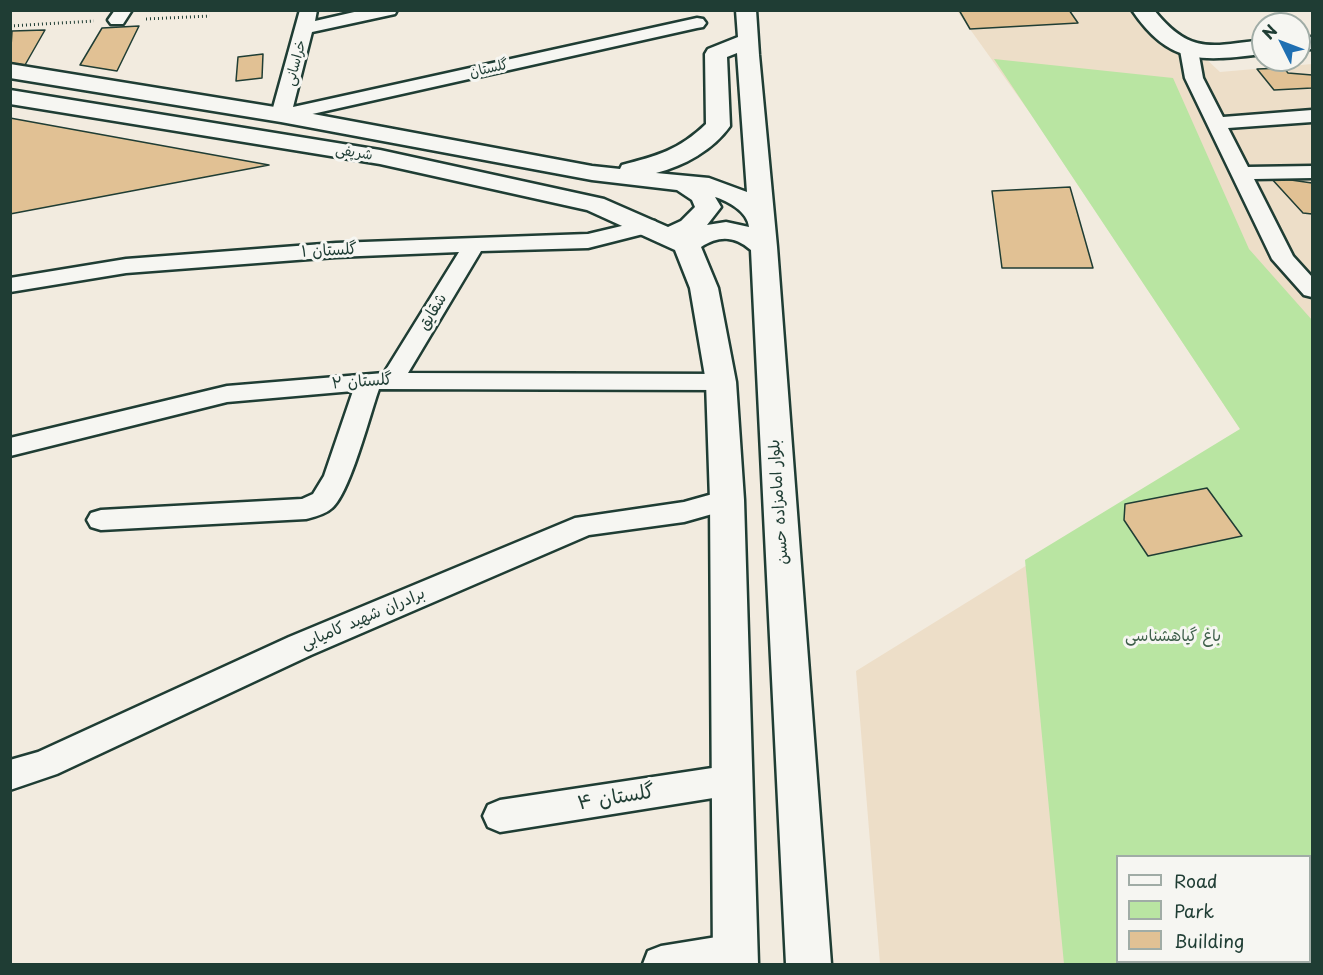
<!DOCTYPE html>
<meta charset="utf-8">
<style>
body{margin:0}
#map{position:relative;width:1323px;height:975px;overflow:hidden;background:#f2ebdf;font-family:"Playpen Sans",sans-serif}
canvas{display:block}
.frame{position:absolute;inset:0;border:12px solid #1f3d34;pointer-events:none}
.legend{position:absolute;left:1116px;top:855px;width:195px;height:108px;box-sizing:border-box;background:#f6f6f2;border:2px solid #a0aca6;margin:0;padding:8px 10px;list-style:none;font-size:18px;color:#1f3d34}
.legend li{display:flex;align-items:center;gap:12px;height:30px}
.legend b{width:30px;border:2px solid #a0aca6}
.north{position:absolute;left:1251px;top:12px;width:60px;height:60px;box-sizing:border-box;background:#f6f6f2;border:2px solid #a0aca6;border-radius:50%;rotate:312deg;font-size:16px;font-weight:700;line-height:24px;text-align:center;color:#1f3d34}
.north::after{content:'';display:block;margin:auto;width:21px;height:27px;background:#1f6fb2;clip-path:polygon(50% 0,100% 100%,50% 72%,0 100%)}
</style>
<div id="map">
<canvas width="1323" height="975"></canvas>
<div class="frame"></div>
<ul class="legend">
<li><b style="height:8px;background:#f6f6f2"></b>Road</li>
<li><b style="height:16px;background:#b9e5a2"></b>Park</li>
<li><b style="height:16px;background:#e1c194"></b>Building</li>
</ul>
<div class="north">N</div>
</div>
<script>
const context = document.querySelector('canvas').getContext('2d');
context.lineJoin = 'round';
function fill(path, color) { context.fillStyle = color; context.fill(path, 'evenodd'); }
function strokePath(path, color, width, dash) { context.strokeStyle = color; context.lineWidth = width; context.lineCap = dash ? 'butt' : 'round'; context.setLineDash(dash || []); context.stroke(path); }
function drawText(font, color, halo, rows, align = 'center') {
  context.font = font + ' "Playpen Sans","Playpen Sans Arabic",sans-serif'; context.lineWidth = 6; context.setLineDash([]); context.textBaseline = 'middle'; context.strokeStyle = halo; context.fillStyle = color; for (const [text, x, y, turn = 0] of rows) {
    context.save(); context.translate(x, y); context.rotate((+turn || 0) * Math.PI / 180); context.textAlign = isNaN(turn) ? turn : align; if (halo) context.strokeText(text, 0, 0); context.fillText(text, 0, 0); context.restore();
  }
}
fill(new Path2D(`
 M957 11H1155L1220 72 1312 64V964H880L856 671 1242 432 1035 120ZM1118 856H1310V962H1118Z`), '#eddec8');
fill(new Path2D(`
 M994 59 1173 78 1249 249 1312 320V964H1064L1025 560 1240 429ZM1118 856H1310V962H1118Z`), '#b9e5a2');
const building = new Path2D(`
 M959 10H1069L1078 23 970 29Z
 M139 26 117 71 80 65 102 28Z
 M45 30 25 65 10 63 12 31Z
 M263 54 262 78 236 81 238 57Z
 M1284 68 1288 73 1312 75V88L1274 90 1257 69Z
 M10 118 269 165 10 214Z
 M1270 177 1312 183V214L1303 213Z
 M1070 187 1093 268H1002L992 191Z
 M1207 488 1242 536 1148 556 1124 520 1125 504Z`);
fill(building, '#e1c194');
strokePath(building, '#1f3d34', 1.5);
const minor = new Path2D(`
 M115 10H132L123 24H111L108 20Z
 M300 10H317L315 21 363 10H397L395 14 312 32 293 107 697 18 703 19 706 23 703 27 697 28 281 121 274 119 271 115Z
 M1189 45 1195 46 1198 50 1203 78 1223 117 1312 110V122L1228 128 1248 167 1312 166V178L1254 179 1293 256 1312 277V297L1304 295 1272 259 1185 78 1180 50 1183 46Z
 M647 220 655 221 658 226 655 231 588 248 481 251 408 373 721 374 730 376 733 382 730 388 721 390 379 389C370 414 350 493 332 508 326 514 314 517 306 519L101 530 91 527 87 520 91 513 101 510 302 499 313 494 324 476 353 391 227 402 10 456V438L227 386 384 373 459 252 336 257 126 273 10 292V278L126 259 336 243 588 234Z
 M727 490 737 493 741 500 737 507 684 522 589 535 311 655 57 774 10 790V760L38 752 289 637 575 518 684 502Z
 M732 765 744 769 749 780 744 791 732 795 500 832 488 827 483 816 488 805 500 800Z
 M735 934 748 939 753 952 748 964H643L648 951 661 946Z`);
const tertiary = new Path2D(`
 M1132 10H1154C1190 55 1211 46 1263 40V54C1202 61 1170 66 1132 10Z
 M1312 37V49L1299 50V38Z`);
const secondary = new Path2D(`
 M736 10H756L759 55 777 247 831 964H786L751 250C735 236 719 235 701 247L718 288 736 382 744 500 758 964H713L710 500 706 382 690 288 675 250 587 210 380 164 10 104V90L380 150 604 199 668 227 681 221 695 207 692 200 677 190 592 180 281 122 10 78V64L281 108 592 166 620 169 622 165C657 156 679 150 706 124L705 54 708 49 738 37ZM737 53 747 192 709 178 656 173C684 166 713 150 730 126L727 57ZM715 197C728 201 748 212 749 227L726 222 707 225 721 207Z`);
strokePath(minor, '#1f3d34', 5);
strokePath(tertiary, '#1f3d34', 5);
strokePath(secondary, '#1f3d34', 5);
strokePath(new Path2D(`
 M146 19 210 16
 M10 26 94 21`), '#1f3d34', 3, [1, 3]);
fill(minor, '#f6f6f2');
fill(tertiary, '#f6f6f2');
fill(secondary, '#f6f6f2');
drawText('14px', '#1f3d34', '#f6f6f2', [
 ["خراسانی",296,63,-75],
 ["گلستان",489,69,-13],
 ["شریفی",354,153,9]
]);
drawText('16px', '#1f3d34', '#f6f6f2', [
 ["گلستان ۱",329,251,-3],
 ["شقایق",433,312,-59],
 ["گلستان ۲",362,382,-4],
 ["بلوار امامزاده حسن",779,502,-94],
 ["برادران شهید کامیابی",363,619,-23]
]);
drawText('16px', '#3e5f4a', '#f6f6f2', [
 ["باغ گیاهشناسی",1173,637]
]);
drawText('20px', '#1f3d34', '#f6f6f2', [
 ["گلستان ۴",616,798,-9]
]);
</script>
